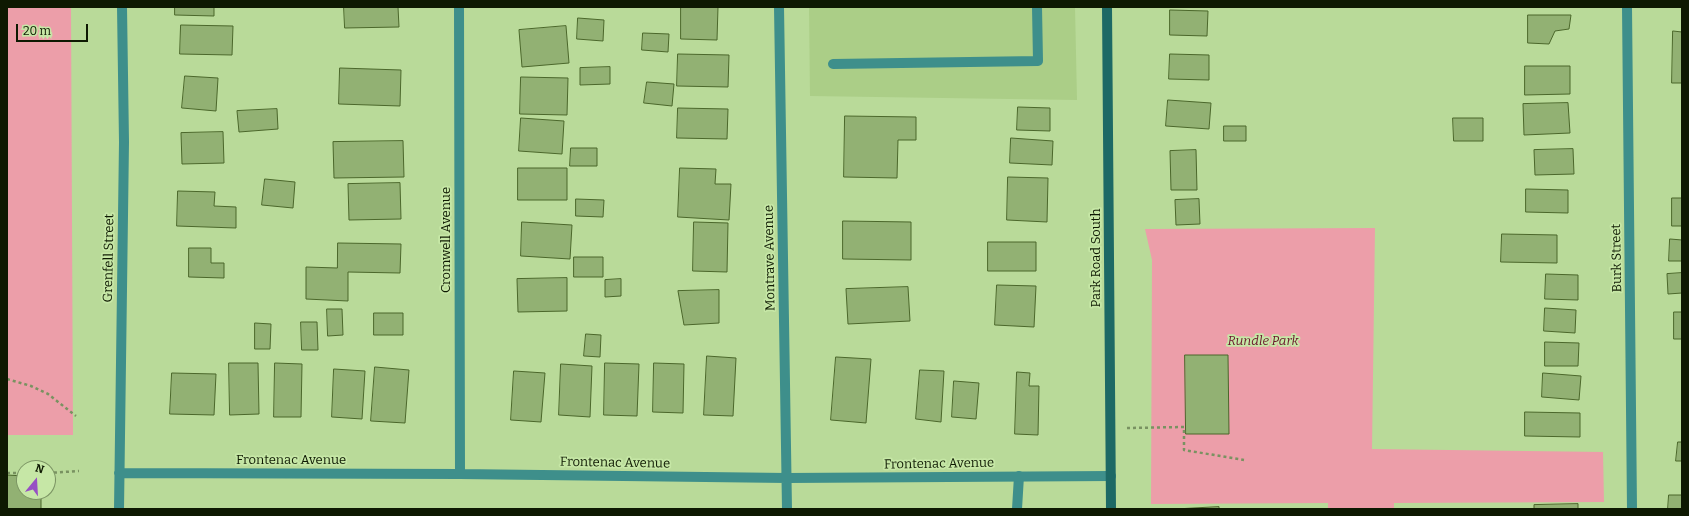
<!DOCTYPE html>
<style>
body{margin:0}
#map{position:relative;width:1689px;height:516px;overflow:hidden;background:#b9da99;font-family:Bitter,serif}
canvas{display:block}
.frame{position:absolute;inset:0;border:8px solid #0e1902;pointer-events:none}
.north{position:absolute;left:16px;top:460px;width:40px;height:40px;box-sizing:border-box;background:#c6e7a6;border:1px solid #7c9564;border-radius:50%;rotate:18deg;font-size:11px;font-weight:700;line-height:16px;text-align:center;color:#0e1902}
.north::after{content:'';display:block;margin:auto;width:14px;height:18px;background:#9750c4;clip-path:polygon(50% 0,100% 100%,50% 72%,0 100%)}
.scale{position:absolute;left:16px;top:24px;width:72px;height:18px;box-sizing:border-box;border:2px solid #0e1902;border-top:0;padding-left:5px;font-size:12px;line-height:14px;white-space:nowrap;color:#0e1902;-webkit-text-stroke:3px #c6e7a6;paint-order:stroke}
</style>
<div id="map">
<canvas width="1689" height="516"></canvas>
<div class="frame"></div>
<div class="north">N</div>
<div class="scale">20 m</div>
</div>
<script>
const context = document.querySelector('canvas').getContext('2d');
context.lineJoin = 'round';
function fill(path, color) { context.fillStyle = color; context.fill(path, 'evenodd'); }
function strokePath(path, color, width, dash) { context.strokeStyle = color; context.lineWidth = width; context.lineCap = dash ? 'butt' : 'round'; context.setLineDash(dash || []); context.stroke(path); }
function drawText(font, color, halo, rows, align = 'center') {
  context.font = font + ' Bitter,serif'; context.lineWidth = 3.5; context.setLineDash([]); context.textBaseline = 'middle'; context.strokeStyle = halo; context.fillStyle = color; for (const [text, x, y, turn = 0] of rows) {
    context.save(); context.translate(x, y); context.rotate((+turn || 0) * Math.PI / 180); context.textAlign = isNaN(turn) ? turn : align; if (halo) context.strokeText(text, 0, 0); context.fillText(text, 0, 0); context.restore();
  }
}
fill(new Path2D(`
 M809 7H1075L1077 100 810 96Z`), '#abce87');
fill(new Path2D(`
 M7 7H71L73 435H7Z
 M1375 228 1372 449 1603 452 1604 502 1394 503V509H1328V503L1151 504 1152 260 1145 229Z`), '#ec9ea9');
const building = new Path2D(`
 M175 7H214V16L175 15Z
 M344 7H398L399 27 345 28Z
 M681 7H718L717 40 681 39Z
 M1170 10 1208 11 1207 36 1170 35Z
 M1528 15H1571L1569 29 1555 31 1549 44 1528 43Z
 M578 18 604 20 603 41 577 39Z
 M181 25 233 26 232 55 180 54Z
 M566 26 569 63 522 67 519 30Z
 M1673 31 1682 32V83H1672Z
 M643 33 669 34 668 52 642 50Z
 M678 54 729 55 728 87 677 86Z
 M1170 54 1209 55V80L1169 79Z
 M1525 66H1570V94L1525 95Z
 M610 67V84L580 85V68Z
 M340 68 401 70 400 106 339 104Z
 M185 76 218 78 216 111 182 108Z
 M521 77 568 78 567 115 520 114Z
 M647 82 674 84 672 106 644 103Z
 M1168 100 1211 103 1209 129 1166 126Z
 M1568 103 1570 133 1524 135 1523 104Z
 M1018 107 1050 108V131L1017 130Z
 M678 108 728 109 727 139 677 138Z
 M277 109 278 129 239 132 237 111Z
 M845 116 916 117V140H898L897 178 844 177Z
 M521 118 564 121 562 154 519 151Z
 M1453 118H1483V141H1454Z
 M1224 126H1246V141H1224Z
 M223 132 224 163 182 164 181 133Z
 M1011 138 1053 141 1052 165 1010 163Z
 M403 141 404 177 334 178 333 142Z
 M571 148H597V166H570Z
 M1573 149 1574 174 1535 175 1534 150Z
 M1196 150 1197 190H1171L1170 151Z
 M518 168H567V200H518Z
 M680 168 716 169 715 184H731L729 220 678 217Z
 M1008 177 1048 178 1047 222 1007 220Z
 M265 179 295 182 293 208 262 205Z
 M400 183 401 219 349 220 348 184Z
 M1526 189 1568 190V213L1526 212Z
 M178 191 215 192 214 206 236 207V228L177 226Z
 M1672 198H1682V226H1672Z
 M576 199 604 200 603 217 576 216Z
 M1199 199 1200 224 1176 225 1175 200Z
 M843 221 911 222V260L843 259Z
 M522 222 572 225 570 259 521 256Z
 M694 222 728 223 727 272 693 271Z
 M1502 234 1557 235V263L1501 262Z
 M1670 239 1682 240V261H1669Z
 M988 242H1036V271H988Z
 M338 243 401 244 400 273 348 272V301L306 299V267L337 268Z
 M189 248H211V263H224V278L189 277Z
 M574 257H603V277H574Z
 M1682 273V293L1668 294 1667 274Z
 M1546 274 1578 275V300L1545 299Z
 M567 278V311L518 312 517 279Z
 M621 279V296L605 297V280Z
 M997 285 1036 286 1034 327 995 325Z
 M908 287 910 321 848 324 846 289Z
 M719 290V323L684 325 678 291Z
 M1545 308 1576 310 1575 333 1544 331Z
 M327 309H342L343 335 328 336Z
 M1674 312H1682V339H1674Z
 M374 313H403V335H374Z
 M301 322H317L318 350H302Z
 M255 323 271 324 270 349H255Z
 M586 334 601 335 600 357 584 356Z
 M1545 342 1579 343 1578 366H1545Z
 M1185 355H1228L1229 434H1186Z
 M707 356 736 358 733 416 704 415Z
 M836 357 871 359 866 423 831 420Z
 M229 363H258L259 414 230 415Z
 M275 363 302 364 301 417H274Z
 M605 363 639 364 637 416 604 415Z
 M654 363 684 364 683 413 653 412Z
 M561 364 592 366 590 417 559 415Z
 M375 367 409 370 405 423 371 421Z
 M334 369 365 371 362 419 332 417Z
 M920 370 944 371 941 422 916 419Z
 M514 371 545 373 541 422 511 420Z
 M1017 372 1030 373 1029 386H1039L1038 435 1015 434Z
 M172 373 216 374 214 415 170 414Z
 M1543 373 1581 376 1579 400 1542 397Z
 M954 381 979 383 976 419 952 417Z
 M1525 412 1580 413V437L1525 436Z
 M1678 442H1682V461H1676Z
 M7 475 24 476V492H35V496H41V509H7Z
 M1669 495H1682V509H1668Z
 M1578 504V509H1534V505Z
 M1219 507V509H1176Z`);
fill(building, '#92b173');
strokePath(building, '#4b672b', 1);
strokePath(new Path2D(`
 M7 379 31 386 48 394 76 416
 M1127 428 1184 427V450L1244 460
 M7 473H24
 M48 473 79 471`), '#799261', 2.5, [3, 3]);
strokePath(new Path2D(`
 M833 64 1038 61 1037 7
 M1017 509 1019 476`), '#3e8f8b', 10);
strokePath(new Path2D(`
 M459 7 460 474
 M779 7 787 509
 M1627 7 1632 509
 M119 473 460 474 787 478 1111 476
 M119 509 124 142 122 7`), '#3e8f8b', 10);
strokePath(new Path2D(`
 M1107 7 1111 509`), '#1d6965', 10);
drawText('13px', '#0e1902', '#c6e7a6', [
 ["Cromwell Avenue",446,240,-90],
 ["Grenfell Street",109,258,-89],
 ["Montrave Avenue",770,258,-91],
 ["Park Road South",1096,258,-90],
 ["Burk Street",1617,258,-91],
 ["Frontenac Avenue",291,460],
 ["Frontenac Avenue",615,463,1],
 ["Frontenac Avenue",939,464,-1]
]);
drawText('italic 13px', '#6a162d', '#c6e7a6', [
 ["Rundle Park",1263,341]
]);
</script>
